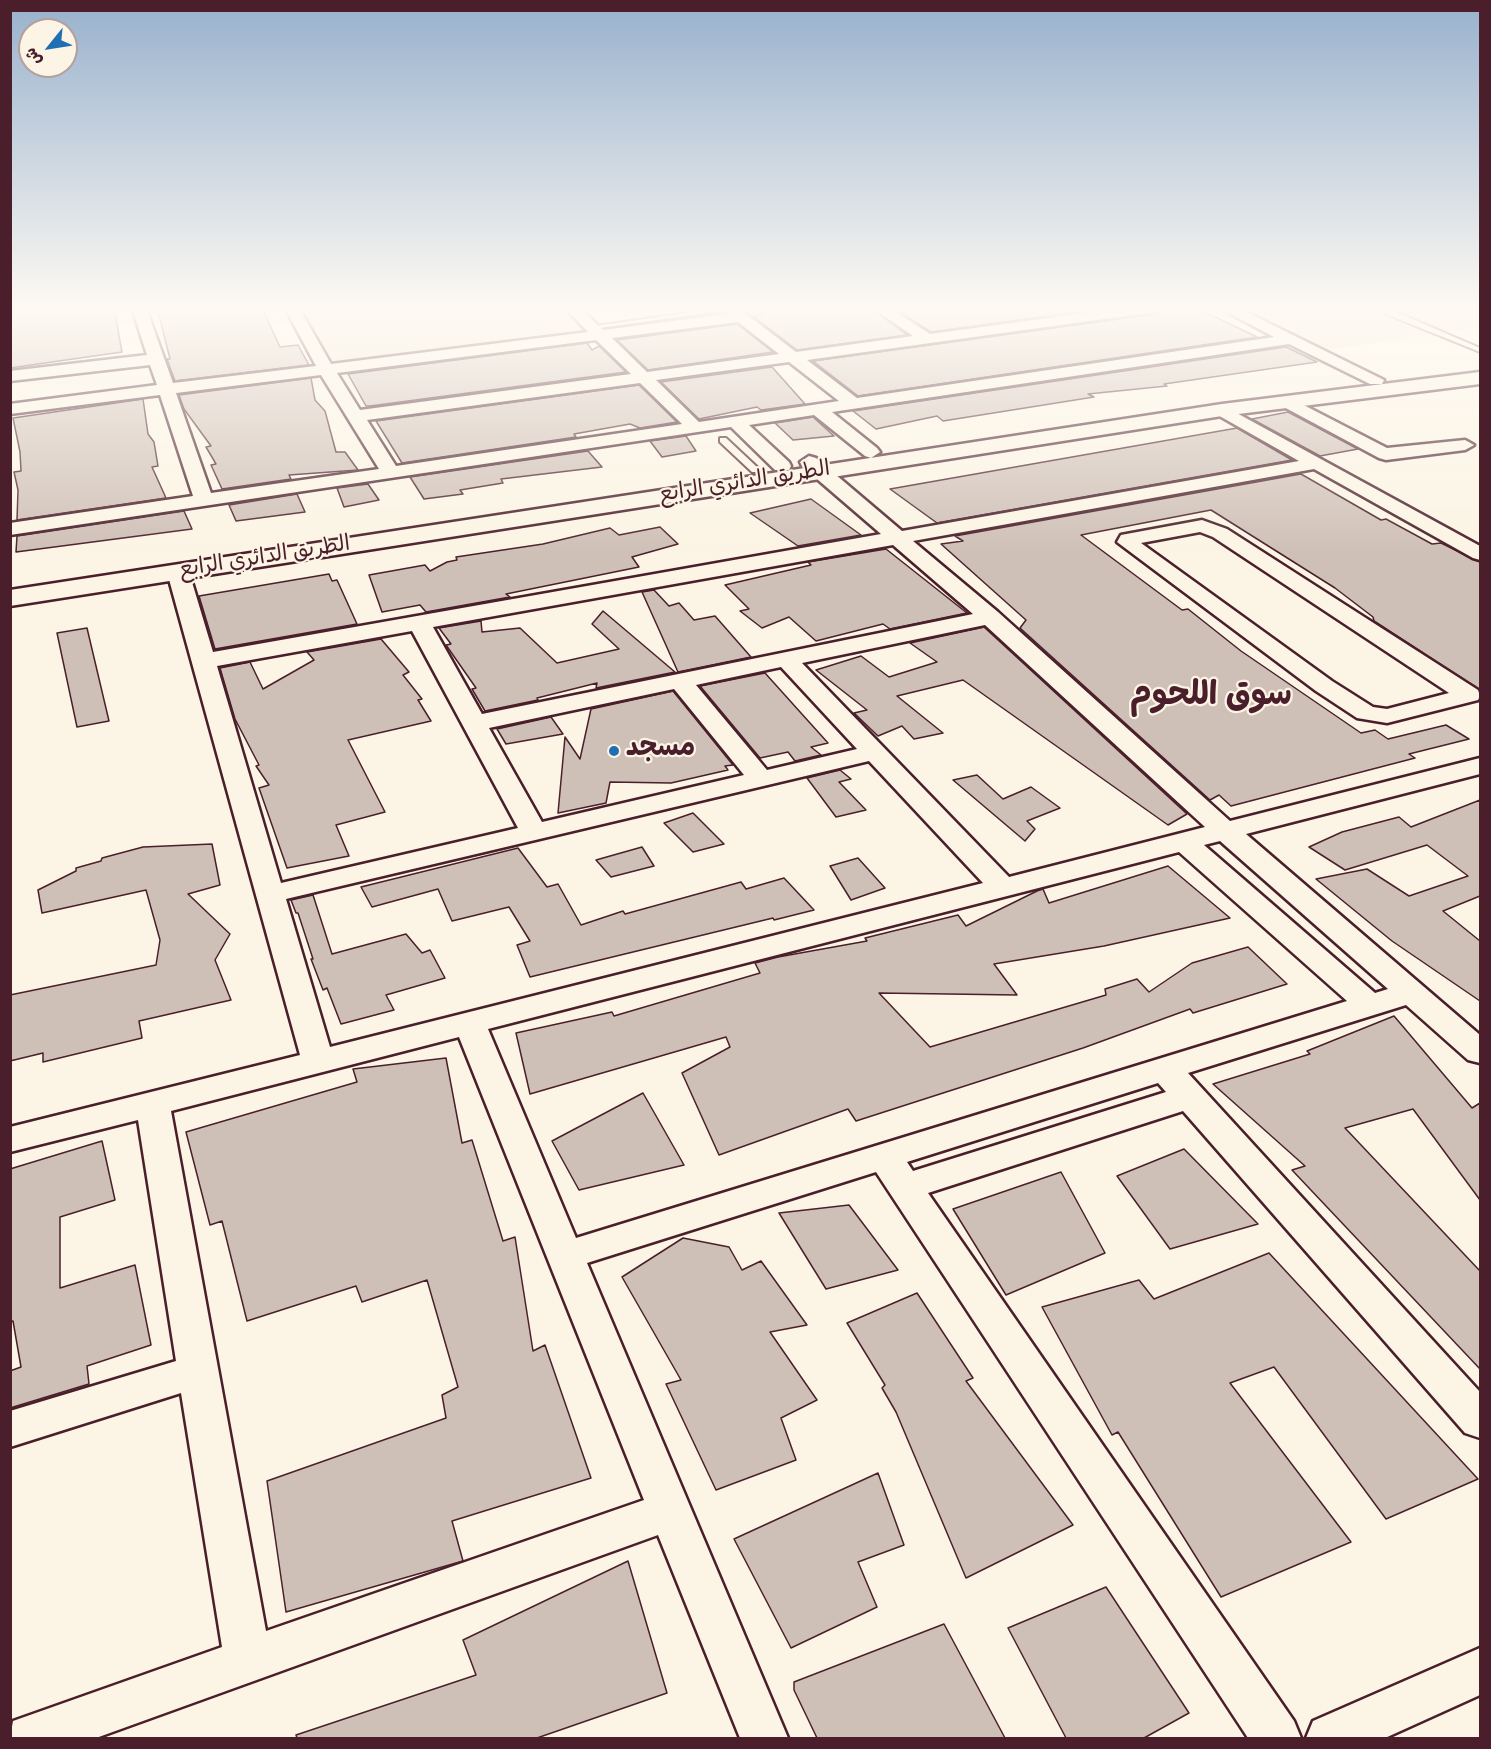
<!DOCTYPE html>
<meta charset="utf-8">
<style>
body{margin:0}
#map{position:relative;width:1491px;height:1749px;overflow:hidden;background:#fcf5e5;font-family:"Indie Flower","Playpen Sans Arabic",sans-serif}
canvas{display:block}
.frame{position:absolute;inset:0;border:12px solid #4a1f2b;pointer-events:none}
.north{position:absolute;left:18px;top:18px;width:60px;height:60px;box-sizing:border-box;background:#fcf5e5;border:2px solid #b59f9b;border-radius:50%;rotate:240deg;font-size:16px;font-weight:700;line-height:24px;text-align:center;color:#4a1f2b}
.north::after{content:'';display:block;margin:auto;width:21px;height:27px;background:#1f6fb2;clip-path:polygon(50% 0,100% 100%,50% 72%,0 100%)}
</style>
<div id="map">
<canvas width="1491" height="1749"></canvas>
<div class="frame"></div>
<div class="north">ش</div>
</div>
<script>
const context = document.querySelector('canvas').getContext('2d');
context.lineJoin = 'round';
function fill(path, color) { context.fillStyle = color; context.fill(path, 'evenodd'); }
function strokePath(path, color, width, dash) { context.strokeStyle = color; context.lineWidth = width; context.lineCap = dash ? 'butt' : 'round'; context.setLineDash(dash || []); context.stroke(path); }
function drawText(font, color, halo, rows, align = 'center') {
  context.font = font + ' "Indie Flower","Playpen Sans Arabic",sans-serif'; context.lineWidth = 4.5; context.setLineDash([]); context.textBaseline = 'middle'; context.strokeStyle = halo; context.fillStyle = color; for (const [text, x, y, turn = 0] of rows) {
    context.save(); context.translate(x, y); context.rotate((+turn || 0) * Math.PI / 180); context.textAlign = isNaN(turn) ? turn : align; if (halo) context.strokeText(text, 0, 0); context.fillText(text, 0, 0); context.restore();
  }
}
fill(new Path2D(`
 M302 308H565L589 331 333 363Z
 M1239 308H1480V327L1327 350Z`), '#eee5d7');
const building = new Path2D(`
 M10 308H114L122 352 10 368Z
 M186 308H262L280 347 298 345 309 365 175 381 167 359H170L158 311Z
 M752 308H871L907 335 797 350 753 316 762 315Z
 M894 308 904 310 1107 308 931 332Z
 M1164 308 1166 312 1199 309 1257 337 858 396 813 361 1155 314Z
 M737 324 773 352 648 370 617 340Z
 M587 343 592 350 599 346 626 372 370 406H366L348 374Z
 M1286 347 1317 362 1164 384 1167 386 1088 394 1094 397 943 421 937 416 876 429 853 411Z
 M772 367 805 404 761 410 757 407 699 419 661 382Z
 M311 378 315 400 325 411 336 452H345L358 470 289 475 291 479 222 489 211 465 216 464 206 447 211 446 184 409 179 395Z
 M639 385 677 422 640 428 630 424 574 434 576 437 402 463 376 421Z
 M143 399 148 434 154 442 158 466 152 467 166 498 17 520 18 490 14 472 21 471 20 452 13 418Z
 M1288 412 1358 449 1320 456 1252 419Z
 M813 417 834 436 793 440 775 423Z
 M1237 428 1292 460 937 523 890 489Z
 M686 436 696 451 662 457 650 441Z
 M588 451 602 467 501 479 503 483 460 490 463 494 424 499 410 477Z
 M1301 474 1381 520 1386 519 1432 544 1441 543 1480 562V690L1374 621 1373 617 1335 588 1211 510 1081 535 1182 610 1188 609 1241 651 1361 733 1375 730 1388 739 1446 725 1469 739 1409 754 1415 758 1231 806 1219 795 1210 800 1020 628 1026 620 941 544 963 541 955 536Z
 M368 484 379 500 344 507 337 488Z
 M297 494 305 512 236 521 229 505Z
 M811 499 861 535 798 546 750 513Z
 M184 511 192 529 16 552 17 536Z
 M660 527 678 544 632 557 639 567 506 594 510 597 426 612 420 605 382 612 369 575 425 565 430 571 447 562 457 560 456 557 543 544 610 528 619 535Z
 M886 549 967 613 890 629 883 624 816 641 789 617 762 628 740 611 749 609 725 585 811 565 808 562Z
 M329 574 332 581 337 580 357 624 215 649 199 596Z
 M654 590 669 606 679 603 694 620 715 616 751 657 678 672 642 592Z
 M603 611 675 672 596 688 597 683 537 698 538 700 485 711 472 689 476 688 446 645 451 644 439 628 481 621 482 632 520 628 557 663 619 649 592 624Z
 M984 627 1187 814 1168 825 963 680 897 696 943 733 914 739 902 726 878 736 854 713 867 710 816 670 861 656 889 677 937 662 910 643Z
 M87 628 109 721 77 727 57 633Z
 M381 639 409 672 403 675 422 699 418 700 431 721 348 740 385 812 336 825 349 856 287 868 259 788 269 785 256 766 259 765 235 719 220 668 250 662 263 689 314 660 307 652Z
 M765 673 828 743 811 747 821 755 795 761 788 752 760 758 700 686Z
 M673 691 733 765 725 766 728 770 671 783 610 782 606 803 558 813 565 737 580 759 591 709Z
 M551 717 563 734 506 744 497 729Z
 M840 770 851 779 839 782 866 810 836 817 807 778Z
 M977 775 1003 799 1031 787 1060 808 1027 821 1035 829 1025 841 953 780Z
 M1480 800V896L1443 911 1480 941V1001L1392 941 1316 879 1367 869 1409 896 1468 876 1427 845 1345 870 1309 847 1342 832 1399 817 1411 827Z
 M693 813 724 844 693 852 664 823Z
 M212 844 220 885 188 894 230 934 215 960 231 1000 139 1021 142 1038 43 1062V1053L10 1061V995L156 965 160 940 146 890 42 913 38 890 76 871V868L101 861 102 858 143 847Z
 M642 847 654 866 611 877 596 860Z
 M518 848 547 887 558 884 581 925 623 911 625 914 741 882 746 889 784 878 814 910 774 920 773 918 530 977 517 945 530 941 509 907 452 921 438 889 372 907 361 887Z
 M858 858 885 888 851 900 830 866Z
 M1168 866 1230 918 1104 946 994 964 1017 995 879 993 930 1047 1106 995 1105 989 1137 979 1149 992 1192 963 1248 947 1287 984 1193 1013 1190 1009 1083 1048 856 1121 848 1109 719 1155 682 1073 730 1047 726 1037 530 1094 516 1033 612 1012 614 1016 760 973 755 963 778 957 867 941 865 938 958 915 966 926 1037 891 1043 889 1049 903Z
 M313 895 332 954 406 934 422 953 430 950 445 978 386 995 394 1010 341 1024 327 988 323 990 311 959H313L298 913H296L291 900Z
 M1394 1016 1472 1108 1480 1103V1200L1413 1109 1345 1128 1480 1271V1369L1292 1170 1305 1166 1213 1084 1310 1054 1307 1051Z
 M446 1058 462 1143 472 1140 503 1241 515 1237 533 1351 545 1345 591 1478 452 1521 463 1561 286 1612 267 1481 446 1418 442 1395 458 1387 427 1280 362 1302 356 1286 247 1321 222 1221 210 1225 186 1132 357 1082 353 1069Z
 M643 1093 684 1165 579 1190 552 1141Z
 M102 1141 115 1200 60 1217V1288L135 1265 151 1345 87 1366 89 1384 10 1408V1371L21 1367 13 1321 10 1322V1169Z
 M1184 1149 1258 1224 1170 1249 1117 1176Z
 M1061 1172 1105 1253 1006 1295 953 1209Z
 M849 1205 898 1270 826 1289 779 1213Z
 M683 1238 729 1247 742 1270 761 1261 807 1325 770 1332 817 1400 781 1418 796 1460 716 1490 666 1384 681 1380 622 1277Z
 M1269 1253 1478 1479 1386 1519 1274 1367 1230 1383 1351 1542 1221 1597 1118 1432 1112 1435 1042 1307 1139 1280 1154 1299Z
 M917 1293 973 1378 966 1381 1073 1525 966 1578 896 1412 882 1388 885 1385 847 1323Z
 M878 1473 904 1545 858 1562 877 1607 791 1648 734 1539Z
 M628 1561 667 1693 537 1738H297L296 1735 476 1675 463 1640Z
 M1106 1587 1189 1713 1144 1738H1066L1008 1628Z
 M944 1624 1005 1738H817L794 1690V1682Z`);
fill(building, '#cfc0b7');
strokePath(building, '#4a1f2b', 1.5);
const lane = new Path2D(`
 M723 308 734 309 592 329 588 327Z
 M1381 308H1387L1480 348V352L1381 312Z
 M720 438H726L758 468V472H752L720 442Z`);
const street = new Path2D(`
 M132 308H146L173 383 316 366 285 308H299L331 364 588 332 565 308H580L603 330 728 314 722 308H738L796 352 913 336 873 308H890L930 334 1123 308H1162L1155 312 807 360 857 398 1274 337 1219 308H1238L1384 380 1382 384H1370L1289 344 832 412 877 448 880 452 871 458 865 456 814 415 749 425 789 462 791 466 789 470H775L731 427 10 535V523L193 496 160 395 10 414V404L157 385 150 365 10 381V371L147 355ZM738 322 779 354 647 372 612 338ZM596 340 631 374 360 410 337 373ZM789 362 839 401 699 422 656 380ZM321 375 379 469 211 493 176 393ZM640 383 682 424 396 466 367 420Z
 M1288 397 1387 448 1465 440 1474 445 1465 450 1386 460 1379 458 1282 406 1279 402Z
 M1222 405 1480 546V560L1473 558 1314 469 913 541 998 612 1230 821 1480 758V774L1246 834 1480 1035V1063L1468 1060 1406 1005 1188 1073 1480 1392V1438L1465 1433 1183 1111 928 1193 1294 1721 1301 1738H1248L876 1172 587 1263 788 1738H740L658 1535 96 1738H10L13 1721 222 1647 181 1393 10 1447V1411L176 1361 138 1120 10 1152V1127L300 1055 167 572 170 567H186L189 572 213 652 881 534 802 466 800 462 809 456 816 458 902 531 1299 461 1216 414 1213 410ZM893 545 973 614 482 714 433 627ZM985 625 1205 827 1009 877 802 663ZM412 631 518 828 281 883 217 666ZM781 667 857 749 767 770 696 685ZM674 689 744 775 542 822 489 728ZM869 761 983 883 330 1047 286 899ZM1220 841 1388 989 1375 993 1204 845ZM1179 852 1347 1001 576 1238 488 1029ZM459 1037 644 1500 266 1631 171 1111ZM1158 1083 1166 1092 913 1171 907 1162Z
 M1202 520 1227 529 1478 690 1480 696 1478 700 1387 723 1357 718 1316 691 1117 542 1121 535ZM1200 532 1213 537 1449 693 1387 709 1373 707 1332 681 1141 543Z
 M1480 1648V1695L1385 1738H1306L1313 1721Z`);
const primary = new Path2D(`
 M1480 372V384L1222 416 10 606V590L1222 404Z`);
strokePath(lane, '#4a1f2b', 4);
strokePath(street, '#4a1f2b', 5);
strokePath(primary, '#4a1f2b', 5);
fill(lane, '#fcf5e5');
fill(street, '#fcf5e5');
fill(primary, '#fcf5e5');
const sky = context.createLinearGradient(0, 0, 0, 553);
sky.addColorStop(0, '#98b1cd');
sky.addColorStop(0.56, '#fefaf3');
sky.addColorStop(1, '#fefaf300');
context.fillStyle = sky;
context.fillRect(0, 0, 1491, 553);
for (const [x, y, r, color] of [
 [614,751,6,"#1f6fb2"]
]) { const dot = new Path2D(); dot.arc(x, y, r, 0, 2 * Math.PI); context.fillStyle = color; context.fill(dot); strokePath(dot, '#fcf5e5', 2); }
drawText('22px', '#4a1f2b', '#fcf5e5', [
 ["الطريق الدائري الرابع",745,484,-9],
 ["الطريق الدائري الرابع",265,559,-9]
]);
drawText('bold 27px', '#4a1f2b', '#fcf5e5', [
 ["مسجد",626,751]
], 'left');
drawText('bold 33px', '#4a1f2b', '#fcf5e5', [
 ["سوق اللحوم",1211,699]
]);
</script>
